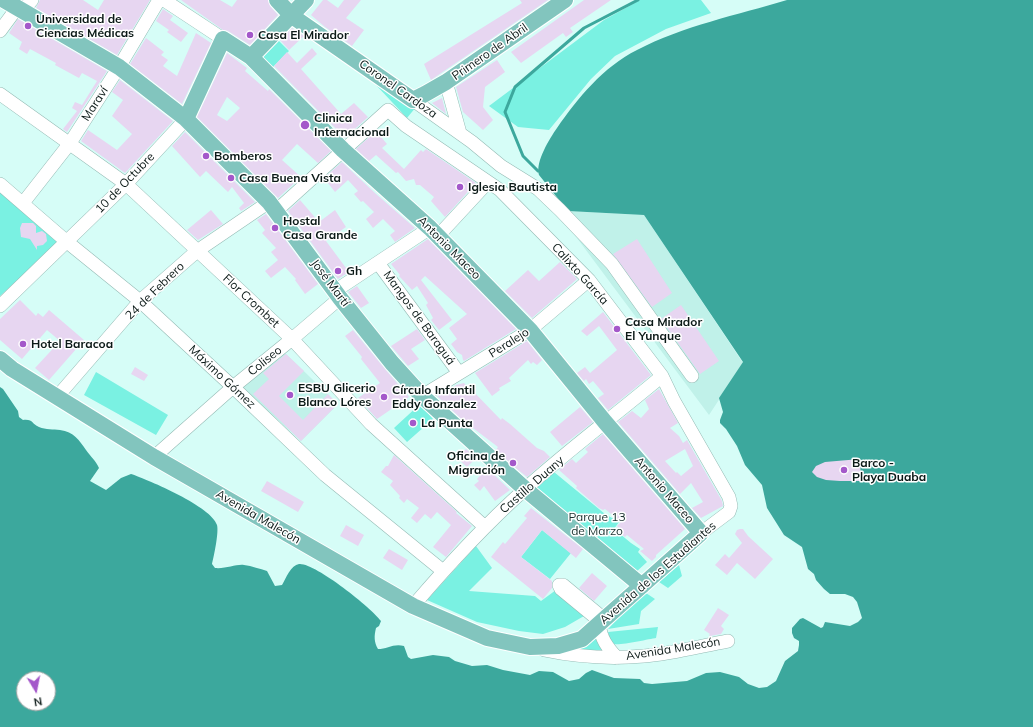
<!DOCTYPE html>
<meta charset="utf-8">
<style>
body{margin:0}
#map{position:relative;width:1033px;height:727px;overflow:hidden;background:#d6fdf7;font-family:Mulish,sans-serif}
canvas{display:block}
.north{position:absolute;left:16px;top:671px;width:40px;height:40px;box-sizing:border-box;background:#fff;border:1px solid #9da3a2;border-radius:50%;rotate:170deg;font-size:11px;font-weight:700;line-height:16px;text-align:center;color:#0b1917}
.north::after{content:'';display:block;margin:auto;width:14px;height:18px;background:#a458ca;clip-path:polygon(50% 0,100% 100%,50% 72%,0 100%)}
</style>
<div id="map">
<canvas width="1033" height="727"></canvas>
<div class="north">N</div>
</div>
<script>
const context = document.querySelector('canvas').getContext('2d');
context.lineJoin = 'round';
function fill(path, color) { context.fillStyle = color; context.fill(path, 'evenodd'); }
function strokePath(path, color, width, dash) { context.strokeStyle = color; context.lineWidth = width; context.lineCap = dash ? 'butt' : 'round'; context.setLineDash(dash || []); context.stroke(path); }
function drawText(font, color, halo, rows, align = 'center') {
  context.font = font + ' Mulish,sans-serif'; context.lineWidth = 3; context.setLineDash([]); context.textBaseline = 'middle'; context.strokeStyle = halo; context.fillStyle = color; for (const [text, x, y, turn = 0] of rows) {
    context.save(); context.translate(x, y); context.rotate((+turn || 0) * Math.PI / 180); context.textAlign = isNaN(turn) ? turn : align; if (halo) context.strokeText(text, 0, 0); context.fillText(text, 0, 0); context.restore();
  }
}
fill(new Path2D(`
 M568 211 644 215 743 363 709 415 568 226Z
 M284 352 338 404 301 441 241 386Z`), '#c0f1e9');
fill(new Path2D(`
 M640 0H701L711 13 666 29 615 56 591 79 549 130 518 127 489 106 604 20Z
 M275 37 289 51 270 70 258 58Z
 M360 68 416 107 407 118Z
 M0 189 61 241 0 296Z
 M96 372 168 415 156 435 84 395Z
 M420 404 433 419 407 442 394 428Z
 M554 472 605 514 619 522 614 529 631 543 640 549 638 552 647 562 635 573 534 489Z
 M542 530 571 553 550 579 521 557Z
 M476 546 492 568 469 591 535 596 541 601 556 590 584 616 565 627 543 634 519 631 477 622 427 600Z
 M679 565 682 576 668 588 659 582Z
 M646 593 655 599 641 611 639 624 608 629 623 613Z
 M658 627 656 638C649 639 619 646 614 644 610 641 609 636 608 632Z
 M596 635 603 650H574Z`), '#7af1e2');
fill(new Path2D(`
 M787 0H1033V727H0V387L3 389 18 411 19 417 23 420C34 419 31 424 39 427 46 430 53 429 60 430 74 432 79 440 86 450 91 457 96 461 99 468L90 481 106 490 121 478 131 474C149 480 212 507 217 525 219 532 214 556 212 564L215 568C226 569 236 564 244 565 252 566 260 569 267 571L275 586 282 585C286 578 291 565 299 564 314 562 372 608 381 621L379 626 376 628C374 636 374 642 378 649 387 649 394 643 404 646L408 657 411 659 433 655 449 657 455 661 472 666 487 665 503 670 530 675 539 671 553 672 569 681 579 679 586 673 592 670 614 678 640 679 644 683 652 684 687 681 706 673 720 672 739 677 748 684 759 688 767 687 776 681 785 661 798 651 799 645V641L794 638 792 633V628L800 619 803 618 821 628 823 627 825 622 850 626 858 622 862 618 857 602 853 597 845 594H830L824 589 816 580 814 574 808 569 802 547 784 535 767 508 762 485 745 465 737 446 726 429 720 423V420L723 412 719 398 743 362 644 215 568 211 539 175C535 162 550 138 557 128 578 98 603 67 637 50 683 26 737 15 787 0ZM24 679H48V703H24Z`), '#3ca89d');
strokePath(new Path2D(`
 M538 171 523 156 505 112 515 87 584 28 638 0`), '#3ca89d', 3);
fill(new Path2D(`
 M40 0H83L98 10 104 0H150L117 55 36 8Z
 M181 0H220L232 7 237 0H268L270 6 278 15 250 45 228 31 223 30Z
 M323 0H327L338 8 344 0H361L346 18 364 30 352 46 325 27 311 15Z
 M520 0H548L431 80 424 64 522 3Z
 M584 0H611L570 28 573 32 566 37 563 33 521 63 511 52Z
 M163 9 173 16 170 20 188 33 181 42 167 32 169 30 156 21Z
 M18 19 107 71 67 132 63 129 77 111 72 108 75 102 82 105 97 81 82 73 79 78 55 65 56 63 30 49 27 54 19 49 22 42 9 33Z
 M292 28 304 36 289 50 280 40Z
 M196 33 211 43 182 104 130 64 146 38 164 52 161 55 168 60 163 66 177 76Z
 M312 48 317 54 301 69 341 114 354 103 368 117 345 138 274 66 287 52 297 63Z
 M227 53 247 68 245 71 268 91 269 89 331 151 318 163 297 144 282 160 301 177 278 198 197 117ZM227 97 240 108 227 121 217 115Z
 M497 60 505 72 485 87 483 107 493 120 483 130 463 112 456 87Z
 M120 80 173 121 125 173 81 141 88 130 117 150 132 134 112 116 123 100 112 92Z
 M442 98 446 114 432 103Z
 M376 131 387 144 382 148 404 169 421 150 423 152 426 149 476 183 445 217 431 201 434 197 420 185H416L414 179 406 181 398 172 396 173 376 155 369 161 356 149Z
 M185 132 255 202 241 211 239 208 244 203 232 187 228 192 206 171 200 177 172 146Z
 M342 162 375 193 415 228 395 242 390 235 395 231 383 219 373 228 366 219 374 212 363 201 361 202 354 194 358 191 348 180 335 192 324 178Z
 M300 200 319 222 335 210 346 227 326 241 349 272 338 279 288 211Z
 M211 210 223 224 198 240 187 230Z
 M266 214 318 284 305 294 295 280 296 279 285 267 271 278 265 271 278 260 271 252 276 248 262 233 265 230 257 220Z
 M22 223H33L36 226V233L42 231 46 234 47 241 43 245 37 246V250L30 239 21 237 20 228Z
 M428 239 516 329 464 361 463 360 462 355 457 352 451 344 457 339 449 328 467 314 425 276 421 280 452 320 439 330 431 320 433 318 426 305 428 303 417 286 412 290 399 276 400 275 391 264Z
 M637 239 672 293 652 307 613 254Z
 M560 262 577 279 532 318 505 291 528 270 539 281Z
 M357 286 369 303 361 308 348 292Z
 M20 300 36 316 38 313 43 317 49 310 84 340 49 380 35 368 60 341 47 330 22 359 0 340V319Z
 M681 305 719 361 700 374 661 319Z
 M603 312 651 375 608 410 598 398 604 394 593 381 589 384 586 379 584 381 577 373 585 367 590 373 617 350 599 326 587 336 581 331Z
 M417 329 425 340 411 349 419 359 408 366 391 346Z
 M353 330 385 369 409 397 377 419 358 398 380 383 361 359 362 357 345 336Z
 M527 341 542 360 537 365 533 362 531 364 528 360 509 378 511 381 499 388 500 390 492 396 475 373Z
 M286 354 304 371 279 396 303 420 328 394 338 404 301 441 253 394 269 379 263 373Z
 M135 367 148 375 144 381 131 374Z
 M464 383 468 388 469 387 501 420 502 418 510 424 537 448 544 451 550 457 527 477 517 469 496 450 498 447 473 428 472 429 437 396 449 389 450 390 456 385Z
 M659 389 678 423 670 428 679 436 683 443 687 440 722 501 723 506 701 518 692 508 703 502 691 483 680 494 618 422 632 411 641 418 649 409 645 400ZM685 449 693 466 681 476 677 472 676 473 665 461Z
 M580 407 593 422 562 446 550 432Z
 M603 434 685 529 656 555V557L652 561 640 551 644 549 627 535 625 537 619 532 621 530 617 526 621 522 605 509 603 510 599 508 576 488 577 486 559 470 572 459 576 463 588 452 585 449Z
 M466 449 476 458 467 467 457 458Z
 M394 455 457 512 456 513 472 526 446 557 433 547 451 525 437 512 431 519 425 514 417 523 411 518 419 508 407 499 404 503 399 498 400 496 390 485 393 481 381 472 386 466H388Z
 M860 459 861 481H840L826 480 817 477 812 472 816 466 825 462Z
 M487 468 510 490 495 501 484 486 480 491 474 485 479 481 477 479Z
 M267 481 304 502 298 512 261 491Z
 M531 508 583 549 576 558 542 530 521 557 552 581V588L543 599 491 557 503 542 505 544 527 518 524 516Z
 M346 525 364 535 358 546 340 536Z
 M740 529H743L748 536 773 559 755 579 737 563 727 575 715 565 725 554 729 558 742 543 735 534 737 530Z
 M389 549 408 560 402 570 383 558Z
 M592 573 607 586 594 601 579 588Z
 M718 608 729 615 721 626 724 629 721 634 710 636 709 635 710 634 704 630Z`), '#e7d6f1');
const minor = new Path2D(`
 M164 0 223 39
 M0 31 14 12 26 7 32 0
 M446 82 460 133
 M0 94 126 184 292 339 371 424 485 527
 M413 100 472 142 501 166 538 189 560 210 612 264 692 376
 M0 184 66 241 140 301 233 387 325 475 443 571
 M23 203 70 143 119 67 159 0
 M276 211 388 110 406 126 500 190 589 280 662 376 674 401 729 497 731 506 729 512 701 533
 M438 236 488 182
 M378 263 459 373
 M335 291 430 228
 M0 306 126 184 186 119
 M422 396 530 330 589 280
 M57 397 140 301 197 251 269 202
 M154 457 233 387 292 339 340 298
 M413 606C448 565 484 526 524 490 568 450 617 414 662 376
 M601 622 561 589 559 585H563L604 619
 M599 624C601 639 607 647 617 658
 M544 650C577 657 611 659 644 656 671 654 701 646 728 641`);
const major = new Path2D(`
 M4 0 119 67 186 119 269 202 340 298 392 363 422 396 525 489 642 586
 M277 0 292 16 413 100 425 94 446 82 565 0
 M251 57 306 0
 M0 359 12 369 154 457 413 606 487 638 530 647 558 646 582 639 701 533 605 422 530 330 430 228 343 150 251 57 223 39 186 119`);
strokePath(minor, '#94bab4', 14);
strokePath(major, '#fff', 18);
strokePath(minor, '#fff', 13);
strokePath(major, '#82c5be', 16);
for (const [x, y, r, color] of [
 [28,26,4,"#a458ca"],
 [250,35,4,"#a458ca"],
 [305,125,5,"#a458ca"],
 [206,156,4,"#a458ca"],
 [231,178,4,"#a458ca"],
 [460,187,4,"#a458ca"],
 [275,228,4,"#a458ca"],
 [338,271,4,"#a458ca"],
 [617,329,4,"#a458ca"],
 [23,344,4,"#a458ca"],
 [290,395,4,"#a458ca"],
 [384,397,4,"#a458ca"],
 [413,423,4,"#a458ca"],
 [513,463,4,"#a458ca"],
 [844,470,4,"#a458ca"]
]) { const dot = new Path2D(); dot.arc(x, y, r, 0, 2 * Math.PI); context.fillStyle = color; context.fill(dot); strokePath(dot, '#fff', 1.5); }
drawText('bold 12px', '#0b1917', '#fff', [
 ["Universidad de",36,19],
 ["Ciencias Médicas",36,33],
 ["Casa El Mirador",258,35],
 ["Clinica",314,118],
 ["Internacional",314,132],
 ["Bomberos",214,156],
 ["Casa Buena Vista",239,178],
 ["Iglesia Bautista",468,187],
 ["Hostal",283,221],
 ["Casa Grande",283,235],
 ["Gh",346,271],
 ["Casa Mirador",625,322],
 ["El Yunque",625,336],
 ["Hotel Baracoa",31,344],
 ["ESBU Glicerio",298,388],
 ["Blanco Lóres",298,402],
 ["Círculo Infantil",392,390],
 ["Eddy Gonzalez",392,404],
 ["La Punta",421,423],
 ["Oficina de",505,456,"right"],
 ["Migración",505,470,"right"],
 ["Barco -",852,463],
 ["Playa Duaba",852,477]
], 'left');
drawText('12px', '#0b1917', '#fff', [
 ["Primero de Abril",490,52,-35],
 ["Coronel Cardoza",398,89,35],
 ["Maraví",95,104,-57],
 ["10 de Octubre",125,183,-46],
 ["Antonio Maceo",449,248,45],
 ["Calixto García",580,274,48],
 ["José Martí",330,283,53],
 ["24 de Febrero",155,291,-44],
 ["Flor Crombet",251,301,43],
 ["Mangos de Baraguá",419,318,54],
 ["Peralejo",509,343,-32],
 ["Coliseo",265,361,-39],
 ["Máximo Gómez",222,377,43],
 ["Castillo Duany",532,485,-41],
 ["Antonio Maceo",664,490,49],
 ["Avenida Malecón",258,517,30],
 ["Avenida de los Estudiantes",658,573,-41],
 ["Avenida Malecón",673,649,-9]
]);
drawText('12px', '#19312e', '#fff', [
 ["Parque 13",597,517],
 ["de Marzo",597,531]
]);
</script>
